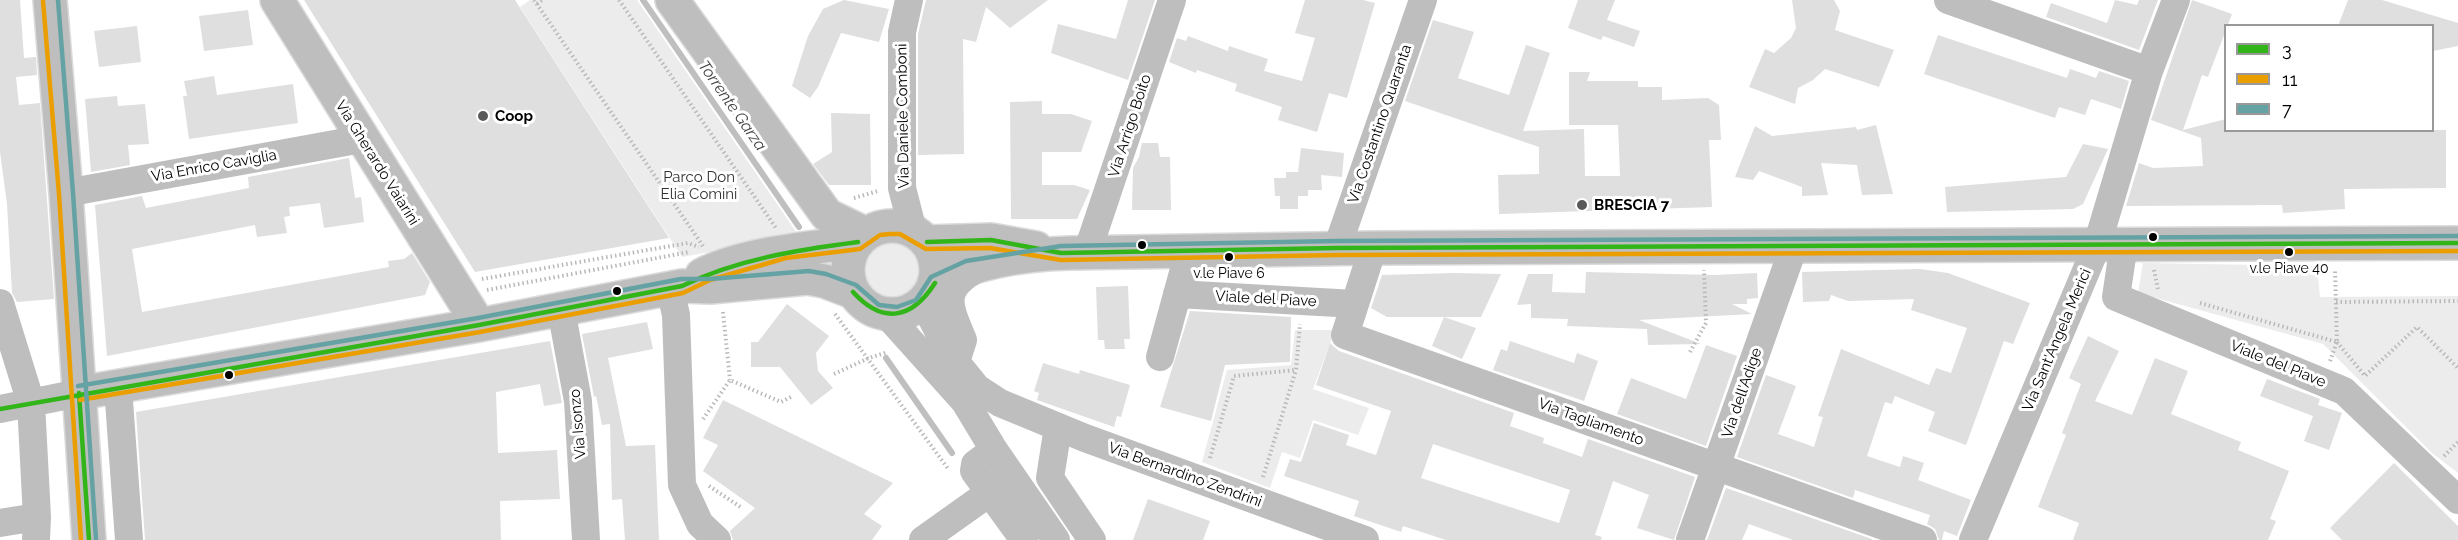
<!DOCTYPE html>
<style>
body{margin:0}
#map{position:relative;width:2458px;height:540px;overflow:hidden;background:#fff;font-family:Raleway,sans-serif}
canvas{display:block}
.legend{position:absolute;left:2224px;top:24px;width:210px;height:108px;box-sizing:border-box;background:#fff;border:2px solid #999;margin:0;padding:8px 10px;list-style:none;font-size:18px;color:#000}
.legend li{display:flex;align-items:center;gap:12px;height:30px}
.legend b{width:30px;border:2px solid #999}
</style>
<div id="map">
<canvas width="2458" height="540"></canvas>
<ul class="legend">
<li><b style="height:8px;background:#31b518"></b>3</li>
<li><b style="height:8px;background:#eb9e00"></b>11</li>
<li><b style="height:8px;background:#65a2a3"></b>7</li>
</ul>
</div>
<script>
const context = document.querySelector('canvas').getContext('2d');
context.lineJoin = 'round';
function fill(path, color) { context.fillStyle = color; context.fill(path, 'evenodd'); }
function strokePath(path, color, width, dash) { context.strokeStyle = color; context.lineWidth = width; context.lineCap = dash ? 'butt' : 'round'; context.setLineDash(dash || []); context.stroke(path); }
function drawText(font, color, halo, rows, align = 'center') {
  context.font = font + ' Raleway,sans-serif'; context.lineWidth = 6; context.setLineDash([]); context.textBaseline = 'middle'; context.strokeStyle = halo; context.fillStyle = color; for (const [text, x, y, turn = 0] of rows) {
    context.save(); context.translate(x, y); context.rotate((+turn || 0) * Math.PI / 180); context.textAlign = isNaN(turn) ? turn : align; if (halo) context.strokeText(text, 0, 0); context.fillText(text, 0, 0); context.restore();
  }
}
fill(new Path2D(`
 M530 0H637L799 236 682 257 520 7Z
 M861 272a31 31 0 1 1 62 0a31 31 0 1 1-62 0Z
 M2143 263 2317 266 2320 297 2458 296V473L2432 453 2323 344 2138 293Z
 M1295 330H1335L1313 389 1369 408 1358 435 1313 420 1300 458 1282 452 1270 488 1202 462 1227 370 1291 365Z`), '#ececec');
strokePath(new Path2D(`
 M643 0 799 227
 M886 358 952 453`), '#bfbfbf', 6);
fill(new Path2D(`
 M0 0H20L24 58 36 57 37 75 16 77 19 105 40 103 54 299 17 302 12 293 7 204 0 152Z
 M304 0H515L669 238 475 272Z
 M844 0 889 9 879 42 841 33 818 87 810 98 792 86 808 36 823 9Z
 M926 0H1048L1010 28 986 7 976 42 963 39 964 154 918 155V34Z
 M1128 0H1155L1128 80 1051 53 1058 24 1116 39Z
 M1305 0H1363L1375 3 1347 98 1329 93 1317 132 1278 120 1282 107 1235 91 1237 84 1197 70 1196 73 1169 62 1177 38 1186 41 1188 36 1228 51 1229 46 1268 59 1264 71 1302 81 1315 38 1295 33Z
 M1578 0H1615L1607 20 1640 31 1634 47 1603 36 1601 40 1568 28Z
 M1792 0H1834L1840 11 1835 30 1894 50 1879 87 1825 69 1813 80 1798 88 1795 104 1749 87 1765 49 1774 53 1791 38 1796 28Z
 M2115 0 2137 5 2139 0H2158L2139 50 2046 17 2051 3 2107 23Z
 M2192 0 2232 14 2208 77 2202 75 2183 130 2226 119V130H2446V188L2344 189 2345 209 2283 213 2282 205 2126 206 2139 163 2153 168 2203 166 2201 138 2151 120Z
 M2348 0H2382L2458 23V46L2433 51V26H2338Z
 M248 10 253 45 204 51 199 16Z
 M1433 20 1474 32 1458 78 1509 95 1526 45 1550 53 1523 131 1584 129 1585 176H1620L1618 125H1569V72H1590L1587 81H1638V87H1662V100L1708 98 1719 105 1721 140H1709L1712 207 1499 214 1498 175 1539 174V147L1405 101Z
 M137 26 141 62 99 67 94 31Z
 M1938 35 2067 78 2070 69 2096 78 2099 71 2129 81 2121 109 2091 99 2085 115 2059 107 2055 118 1924 74Z
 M214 76 217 95 293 84 298 123 189 139 183 96H187L184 81Z
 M117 96 118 106 145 104 149 144 128 145 130 165 91 172 85 99Z
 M1042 101V114H1071L1092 121 1081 152H1042V185H1074L1090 190 1077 219H1011L1010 102Z
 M831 113 870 114 871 185H829L813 164 832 152Z
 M1876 125 1893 194 1862 195 1857 165 1821 163 1828 195 1802 196V187L1759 171 1753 180 1735 177 1755 126 1772 136 1856 127 1857 130Z
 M1142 143H1158L1160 157H1170L1171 210H1132L1133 168 1139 157Z
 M2083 144 2108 149 2083 204 2073 209 1947 212 1945 187 2066 177Z
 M1301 148 1344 153 1342 177 1321 175 1322 190H1308V196H1298V209H1280V196H1275L1274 178H1286V172H1298Z
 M349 158 355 198 361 197 364 222 324 228 320 203 289 207 290 216 284 217 287 233 257 237 255 225 132 249 142 312 389 267 388 261 404 259 412 253 430 282 425 295 107 356 95 205 142 196 146 208 249 188 248 177Z
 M1920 269 1948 273 2030 303 2013 344 2004 341 1966 445 1928 431 1935 412 1895 396 1892 404 1885 402 1867 456 1900 467 1903 456 1924 463 1918 480 1971 500 1957 536 1944 531 1942 540H1939L1935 529 1927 524 1930 515 1855 490 1853 498 1737 457 1766 375 1796 386 1778 434 1814 447 1823 417 1818 416 1841 349 1929 385 1936 368 1951 373 1967 328 1911 310 1914 299 1848 301 1831 295 1829 301 1803 302 1802 272Z
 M1586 272 1715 275 1757 273 1758 298 1747 299V304H1732L1752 314 1639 320 1701 344 1648 345 1647 329 1567 326 1568 319 1531 318V304L1517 305 1528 274H1553L1552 292 1585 293Z
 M1454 273 1501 274 1481 317H1387L1371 308 1382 275Z
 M1128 286 1130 339H1124L1125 349H1105L1104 340H1098L1096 287Z
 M787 304 829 336 816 353 818 371 833 388 811 405 780 367H751V342H758Z
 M1190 311 1291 317 1290 362 1225 365 1211 421 1160 407Z
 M1444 317 1476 328 1462 359 1432 346Z
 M647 322 653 349 608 358 626 446 655 445 659 540H625L622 499 612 500 610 424 602 425 596 396 594 397 582 334Z
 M2088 336 2119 351 2095 401 2132 415 2155 358 2188 371 2171 414 2241 442 2238 450 2289 471 2270 519 2276 521 2268 540H2073L2079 523 2038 507 2066 435 2062 433 2081 384 2069 378Z
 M550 341 562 403 544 406 540 384 496 392 498 453 557 450 560 499 500 501 501 540H145L136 412Z
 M1510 341 1574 363 1577 353 1598 361 1584 401 1493 370 1501 349 1507 351Z
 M1330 343 1339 351 1514 413 1510 426 1544 438 1543 443 1582 457 1588 439 1695 477 1674 540 1637 528 1649 495 1613 481 1595 535 1602 537 1601 540H1446L1403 526 1401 532 1354 516 1359 501 1284 476 1290 459 1301 462 1314 423 1349 435 1346 445 1376 455 1391 411 1316 385ZM1433 444 1570 490 1559 523 1421 478Z
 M1706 345 1737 356 1706 446 1617 414 1631 378 1686 399Z
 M1043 363 1079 374 1080 370 1130 385 1121 417 1117 416 1114 427 1037 400 1039 393 1034 391Z
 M2267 379 2320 399 2318 405 2342 413 2329 450 2304 441 2313 416 2260 396Z
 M723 400 893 483 864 514 882 526 872 540H733L730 531 755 508 703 471 718 445 703 438Z
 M2394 463 2458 526V540H2342L2330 528Z
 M1726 488 1872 539V540H1793L1749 524 1742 540H1707Z
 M1148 499 1210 521 1203 540H1133Z`), '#dfdfdf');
const major = new Path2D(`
 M50 0 66 193 89 540
 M277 0 479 325
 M672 0 827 215 866 234
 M848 270a44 44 0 1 1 88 0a44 44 0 1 1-88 0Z
 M927 242 991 240 1036 248
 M702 275C745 253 810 248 858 242
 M935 283C975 262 1025 254 1070 253L1373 248 2458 243
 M79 393 479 325 682 286 710 287 808 278 824 281 853 292`);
strokePath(major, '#dbdbdb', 36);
strokePath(new Path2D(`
 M534 0 703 246
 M619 0 776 228
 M537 4 542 0
 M854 198 878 191
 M2154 270 2158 289
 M482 279 688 243 699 247
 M487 290 689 252
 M2336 302 2458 301
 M2200 303 2337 342 2335 269
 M723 312 730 380
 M835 314 949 470
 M2337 342 2365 376 2417 327 2458 368
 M1690 352 1706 323 1704 270
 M2330 361 2337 342
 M834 374 869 358 888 352
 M703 419 730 380 781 402 793 396
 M2444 456 2458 442
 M1210 458 1234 376 1296 370 1300 324
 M1263 477 1296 370
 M709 486 742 508`), '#b9b9b9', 4, [1.5, 3]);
strokePath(new Path2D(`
 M909 0 902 32V188L913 231
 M1948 0 2149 71
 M66 193 362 139
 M2124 244 2116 297 2344 391 2458 500
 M1337 248 1423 0
 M1373 248 1345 335 1923 540
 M1087 253 1172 0
 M978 268C940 290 948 304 963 340L956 362 977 388 1000 403 1085 438 1365 540
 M670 288 676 315 682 485 700 524 717 540
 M1177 294 1355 304
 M928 297 931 317 957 368
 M0 303 31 403 37 517 36 540
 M561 309 578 401 586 540
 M886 314 965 402 994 450 1056 540
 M1160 357 1189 251
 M118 387 129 540
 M0 409 79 393
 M1058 427 1050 478 1092 540
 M994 450 975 464 974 471 1024 540
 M0 523 37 517
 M923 540 989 493
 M1690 540 1794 246
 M1973 540 2097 245 2149 71 2176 0`), '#bebebe', 28);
strokePath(major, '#bebebe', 33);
strokePath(new Path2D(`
 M927 242 991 240 1061 253 1337 248 2458 243
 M853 292C883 325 912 319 935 283
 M79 393 89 540
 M0 409 479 325 682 286C738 259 797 250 858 242`), '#31b518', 4.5);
strokePath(new Path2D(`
 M43 1 59 194 81 540
 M80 400 480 332 683 293 710 280 786 258 860 249 880 235 890 234H900L926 249 990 248 1061 260 1337 255 2458 251`), '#eb9e00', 4.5);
strokePath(new Path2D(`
 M58 0 73 193 96 540
 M78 386 478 318 681 279H710L809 271 826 274 856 285 879 305 897 307 916 300 931 277 966 261 1061 246 1337 241 2458 236`), '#65a2a3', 4.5);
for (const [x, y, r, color] of [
 [483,116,6,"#595959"],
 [1582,205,6,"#595959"],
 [2153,237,5,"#000"],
 [1142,245,5,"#000"],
 [2289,252,5,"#000"],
 [1229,257,5,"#000"],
 [617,291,5,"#000"],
 [229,375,5,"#000"]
]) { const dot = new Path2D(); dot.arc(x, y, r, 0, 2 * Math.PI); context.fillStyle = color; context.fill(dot); strokePath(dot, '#fff', 2); }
drawText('14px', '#000', '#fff', [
 ["v.le Piave 40",2289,269],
 ["v.le Piave 6",1229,274]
]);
drawText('bold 15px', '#000', '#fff', [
 ["Coop",495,116],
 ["BRESCIA 7",1594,205]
], 'left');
drawText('15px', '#000', '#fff', [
 ["Via Daniele Comboni",903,116,-91],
 ["Via Costantino Quaranta",1380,124,-71],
 ["Via Arrigo Boito",1130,126,-72],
 ["Via Gherardo Vaiarini",377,163,58],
 ["Via Enrico Caviglia",214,166,-10],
 ["Viale del Piave",1266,299,3],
 ["Via Sant'Angela Merici",2057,340,-67],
 ["Viale del Piave",2278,364,22],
 ["Via dell'Adige",1742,393,-71],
 ["Via Tagliamento",1591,422,20],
 ["Via Isonzo",578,424,-95],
 ["Via Bernardino Zendrini",1185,475,20]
]);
drawText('15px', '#333', '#fff', [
 ["Parco Don",699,177],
 ["Elia Comini",699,194]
]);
drawText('italic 16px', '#444', '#fff', [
 ["Torrente Garza",732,106,55]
]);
</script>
